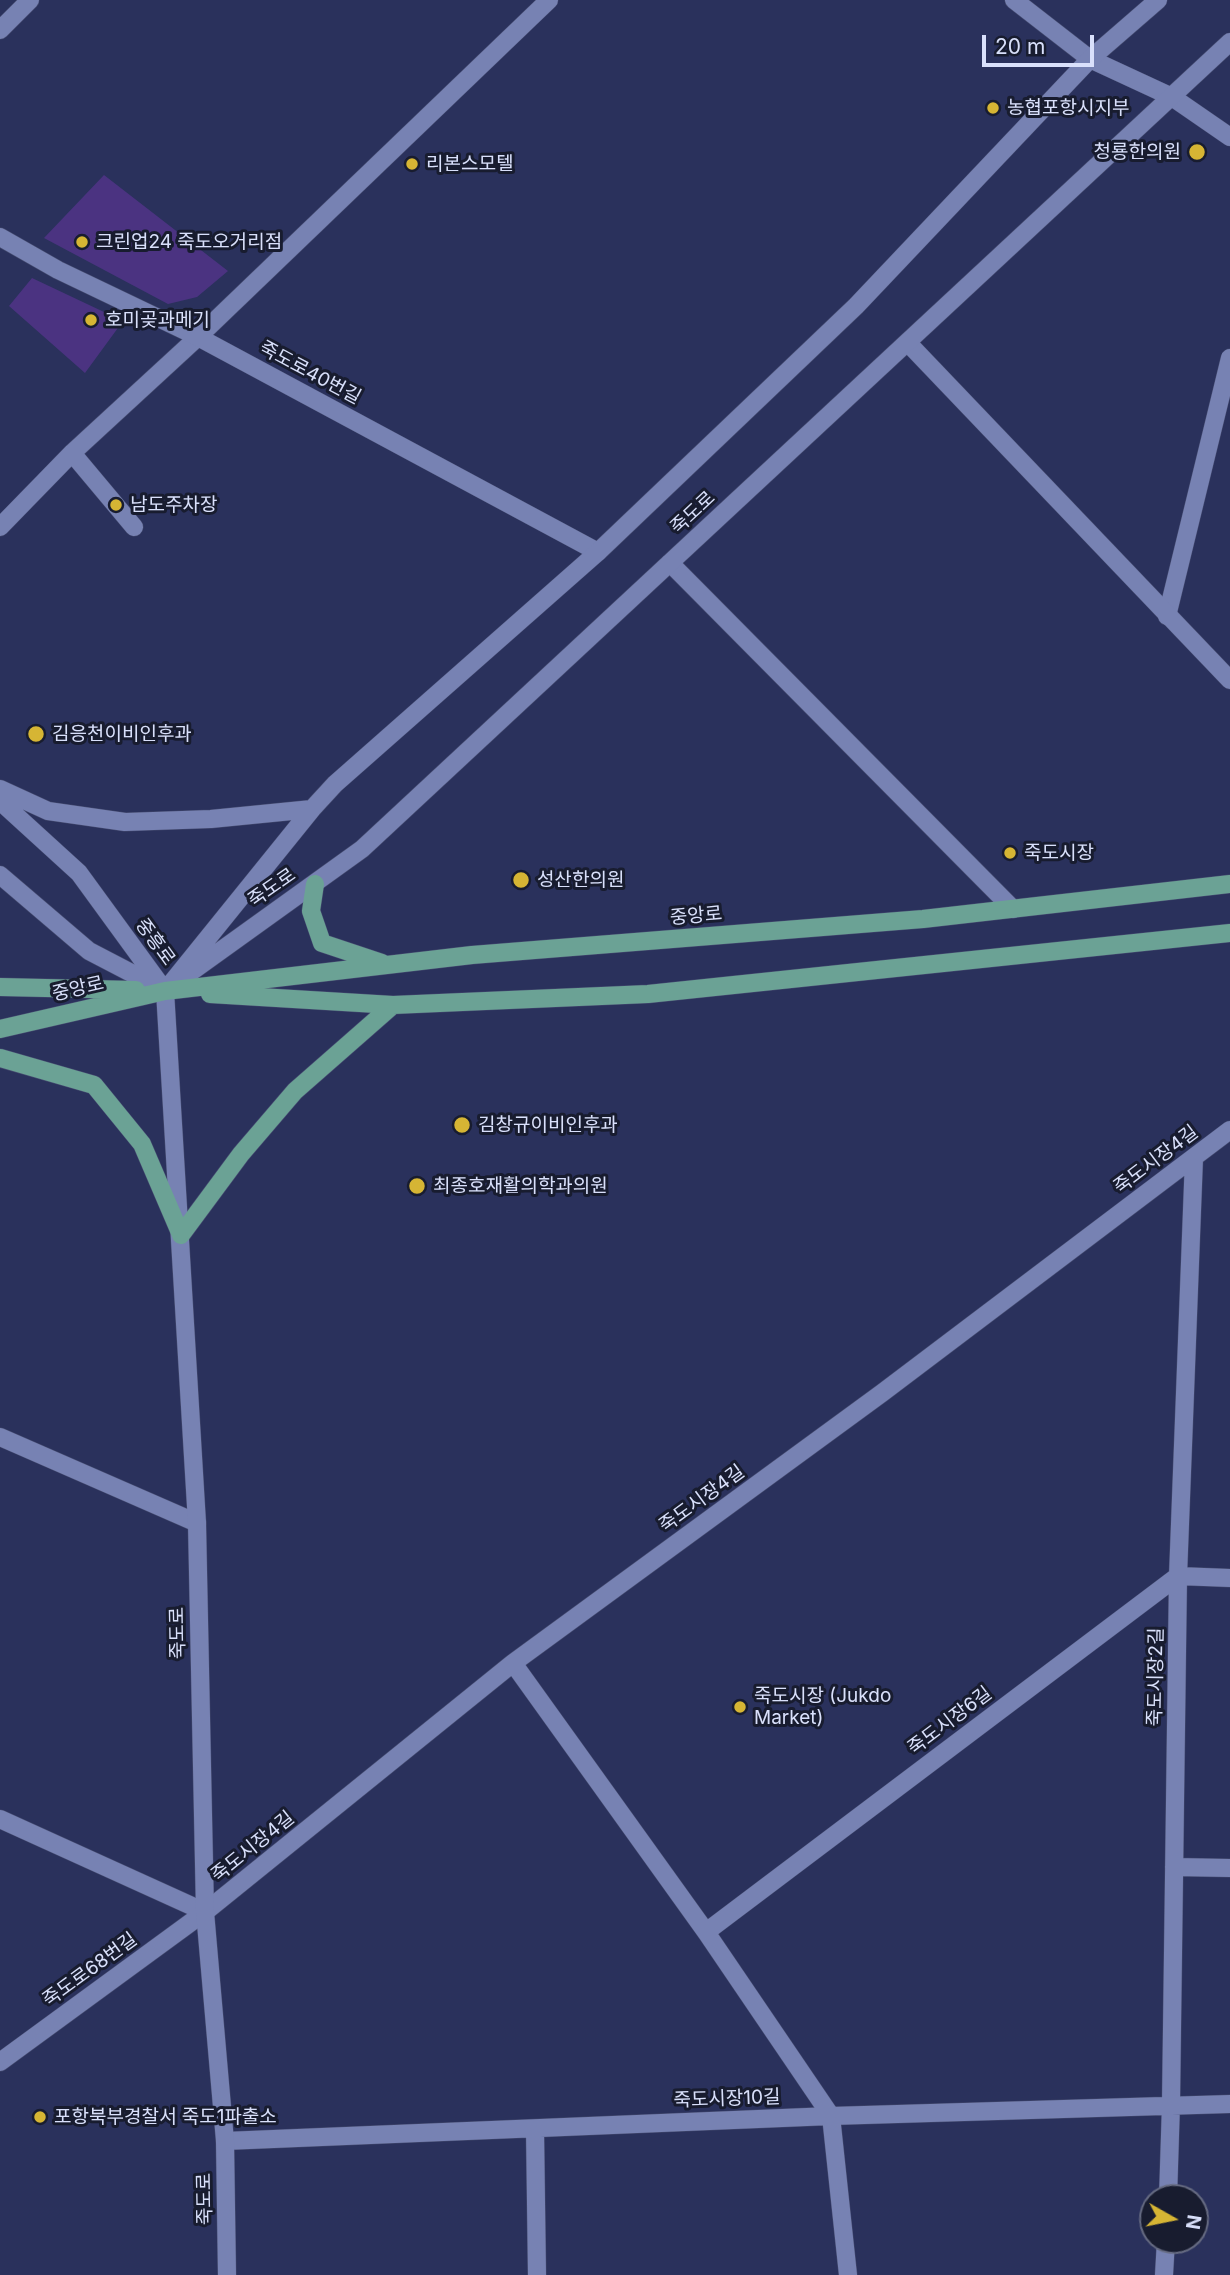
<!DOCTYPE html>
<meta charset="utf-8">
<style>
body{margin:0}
#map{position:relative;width:1230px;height:2275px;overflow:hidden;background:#2a315c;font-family:Inter,sans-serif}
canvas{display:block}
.north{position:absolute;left:1139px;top:2184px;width:70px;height:70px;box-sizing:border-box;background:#181c2f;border:2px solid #656a81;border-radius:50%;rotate:99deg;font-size:19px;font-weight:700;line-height:28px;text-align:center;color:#d9e0fb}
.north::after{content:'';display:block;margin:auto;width:24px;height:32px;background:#d6b534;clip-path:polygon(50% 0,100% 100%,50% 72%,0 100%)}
.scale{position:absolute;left:982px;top:35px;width:112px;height:32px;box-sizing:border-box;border:4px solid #d9e0fb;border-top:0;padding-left:9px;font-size:21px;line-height:24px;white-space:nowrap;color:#d9e0fb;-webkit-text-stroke:5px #181c2f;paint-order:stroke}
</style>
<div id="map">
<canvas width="1230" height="2275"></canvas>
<div class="north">N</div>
<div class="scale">20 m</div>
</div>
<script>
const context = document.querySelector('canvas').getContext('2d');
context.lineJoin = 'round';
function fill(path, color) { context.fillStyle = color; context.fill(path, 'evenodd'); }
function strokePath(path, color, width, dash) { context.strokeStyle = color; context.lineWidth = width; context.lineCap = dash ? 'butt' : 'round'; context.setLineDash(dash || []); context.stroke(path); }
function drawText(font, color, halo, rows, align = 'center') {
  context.font = font + ' Inter,"Noto Sans KR",sans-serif'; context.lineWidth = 6; context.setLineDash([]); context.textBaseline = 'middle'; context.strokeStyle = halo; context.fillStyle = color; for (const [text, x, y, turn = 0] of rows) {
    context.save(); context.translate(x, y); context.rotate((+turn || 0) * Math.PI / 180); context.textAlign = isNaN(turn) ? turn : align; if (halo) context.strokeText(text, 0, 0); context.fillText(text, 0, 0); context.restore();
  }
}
fill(new Path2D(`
 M104 175 228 271 197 297 168 304 44 238Z
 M32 278 123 321 85 373 9 306Z`), '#4b3381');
const lane = new Path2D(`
 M0 30 30 0
 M72 453 134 527
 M0 527 72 453 198 337 549 0
 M1167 616 1230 358`);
const street = new Path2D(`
 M1014 0 1090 59 1172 97 1230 137
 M0 237 58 270 198 337 598 552
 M908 343 1230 680
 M670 563 1013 909
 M0 1437 197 1523
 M513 1663 706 1932 831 2116 848 2275
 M0 1819 205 1912
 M1174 1867 1230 1868
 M706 1932 1178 1576 1230 1578
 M0 2062 205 1912 513 1663 882 1393 1230 1130
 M535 2129 537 2275
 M225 2141 831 2116 1230 2104
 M1168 2198 1171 2104 1178 1576 1194 1158
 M1164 2275 1166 2240`);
const secondary = new Path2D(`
 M0 789 48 811 125 822 211 819 312 809
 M0 801 79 873 165 991
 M0 875 89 951 162 989
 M184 977 362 849 1230 42
 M227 2275 225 2141 205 1912 197 1523 165 991 312 809 335 784 598 552 856 306 1090 59 1158 0`);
const primary = new Path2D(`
 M315 884 311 911 322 943 382 963
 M0 987 136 990
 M210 994 393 1005 648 994 1230 933
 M0 1029 165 991 472 955 923 919 1230 884
 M0 1058 94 1085 142 1144 181 1235
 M181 1235 241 1154 295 1091 393 1005`);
strokePath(lane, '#464c70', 19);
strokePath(street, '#464c70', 19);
strokePath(secondary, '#464c70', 19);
strokePath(primary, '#464c70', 19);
strokePath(lane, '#7782b3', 18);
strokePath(street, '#7782b3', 18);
strokePath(secondary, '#7782b3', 18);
strokePath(primary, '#6ba295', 18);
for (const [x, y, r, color] of [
 [993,108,7,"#d6b534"],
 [1197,152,9,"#d6b534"],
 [412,164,7,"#d6b534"],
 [82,242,7,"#d6b534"],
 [91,320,7,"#d6b534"],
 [116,505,7,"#d6b534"],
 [36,734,9,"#d6b534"],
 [1010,853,7,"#d6b534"],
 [521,880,9,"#d6b534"],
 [462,1125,9,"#d6b534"],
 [417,1186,9,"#d6b534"],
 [740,1707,7,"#d6b534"],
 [40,2117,7,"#d6b534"]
]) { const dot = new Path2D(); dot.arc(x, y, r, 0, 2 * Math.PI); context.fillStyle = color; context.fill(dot); strokePath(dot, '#181c2f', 2.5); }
drawText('19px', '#d9e0fb', '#181c2f', [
 ["농협포항시지부",1007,108],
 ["청룡한의원",1181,152,"right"],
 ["리본스모텔",426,164],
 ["크린업24 죽도오거리점",96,242],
 ["호미곶과메기",105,320],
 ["남도주차장",130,505],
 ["김응천이비인후과",52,734],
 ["죽도시장",1024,853],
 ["성산한의원",537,880],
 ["김창규이비인후과",478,1125],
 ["최종호재활의학과의원",433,1186],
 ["죽도시장 (Jukdo",754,1696],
 ["Market)",754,1718],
 ["포항북부경찰서 죽도1파출소",54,2117]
], 'left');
drawText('19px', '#d9e0fb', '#181c2f', [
 ["죽도로40번길",310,373,28],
 ["죽도로",693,513,-43],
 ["죽도로",272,888,-35],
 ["중앙로",696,916,-5],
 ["중흥로",155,942,54],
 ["중앙로",78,989,-13],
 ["죽도시장4길",1156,1160,-37],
 ["죽도시장4길",702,1499,-36],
 ["죽도로",178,1633,-91],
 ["죽도시장2길",1156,1677,-89],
 ["죽도시장6길",950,1721,-37],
 ["죽도시장4길",253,1847,-39],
 ["죽도로68번길",90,1970,-36],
 ["죽도시장10길",727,2099,-2],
 ["죽도로",205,2199,-91]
]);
</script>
